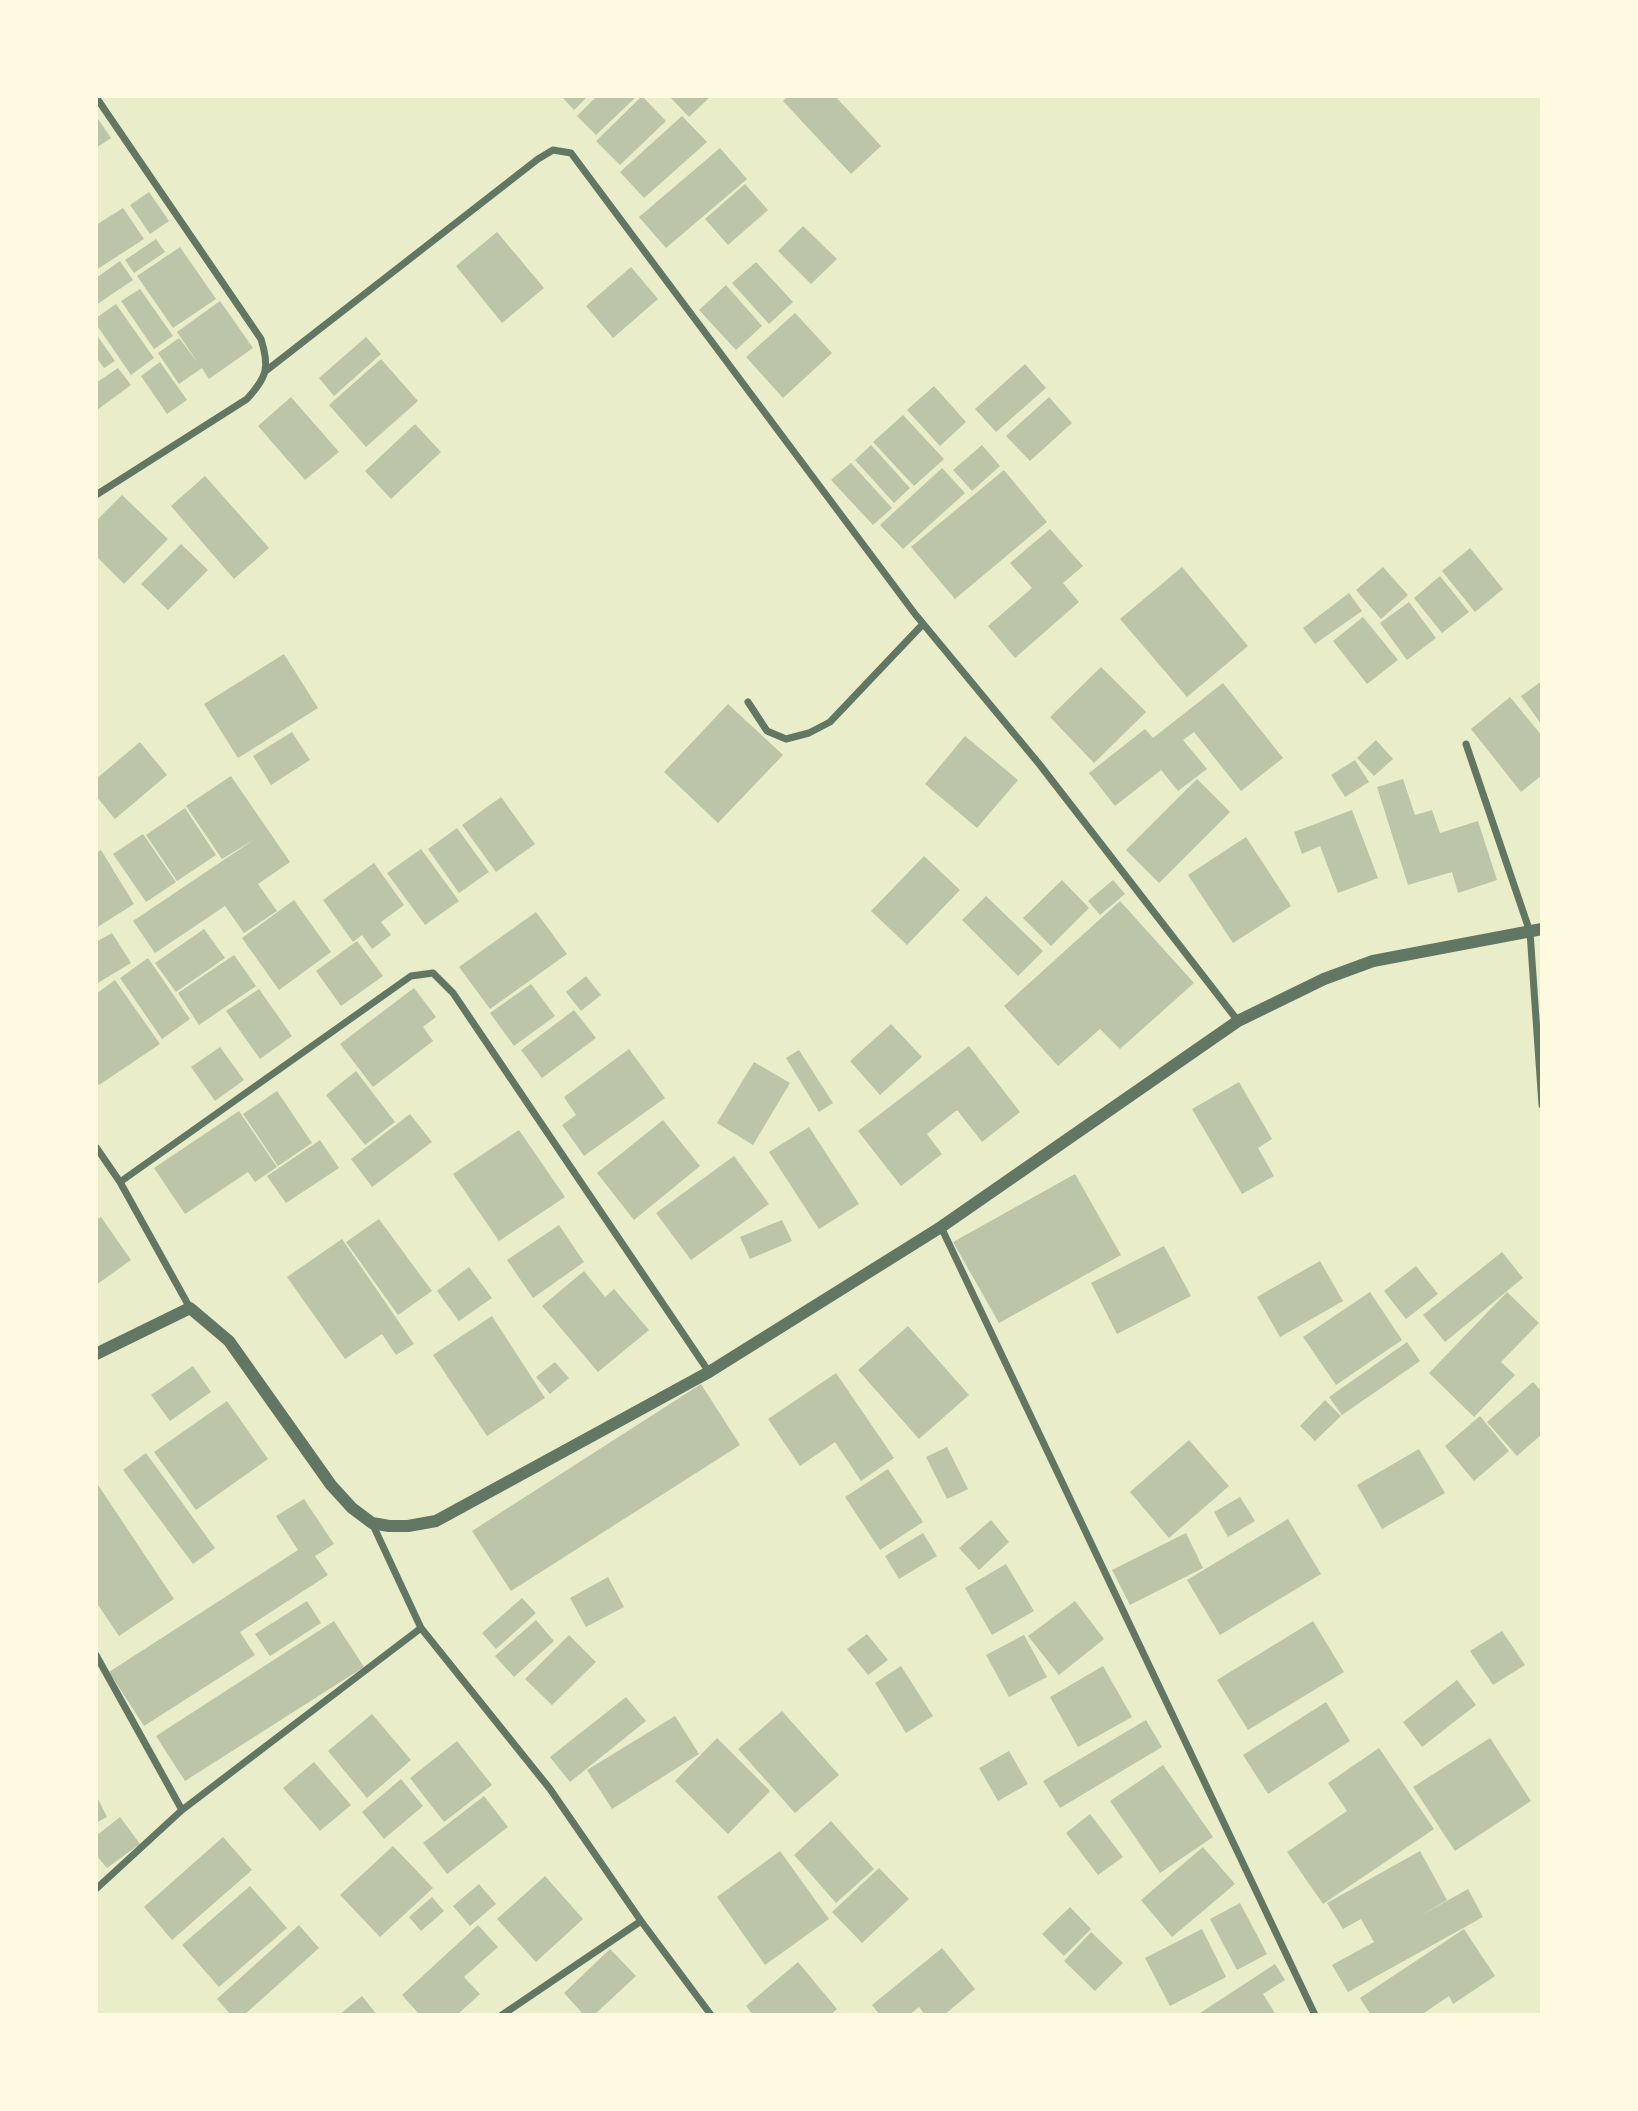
<!DOCTYPE html>
<style>
body{margin:0}
#map{position:relative;width:1638px;height:2111px;overflow:hidden;background:#e9edc9;font-family:Signika,sans-serif}
canvas{display:block}
.frame{position:absolute;inset:0;border:98px solid #fefae0;pointer-events:none}
</style>
<div id="map">
<canvas width="1638" height="2111"></canvas>
<div class="frame"></div>
</div>
<script>
const context = document.querySelector('canvas').getContext('2d');
context.lineJoin = 'round';
function fill(path, color) { context.fillStyle = color; context.fill(path, 'evenodd'); }
function strokePath(path, color, width, dash) { context.strokeStyle = color; context.lineWidth = width; context.lineCap = dash ? 'butt' : 'round'; context.setLineDash(dash || []); context.stroke(path); }
fill(new Path2D(`
 M561 96H588L574 110Z
 M597 96H637L596 135 577 116Z
 M642 96 666 121 620 165 596 141Z
 M669 96H711L689 117Z
 M788 96H806L808 98 810 96H835L881 146 851 174 783 101Z
 M96 116 111 138 96 148Z
 M682 116 707 142 644 198 620 172Z
 M720 148 747 179 666 248 639 217Z
 M745 184 768 210 728 245 705 219Z
 M149 192 169 221 150 234 130 205Z
 M123 208 144 239 96 270V225Z
 M803 226 837 259 811 284 778 251Z
 M497 232 544 288 502 323 456 266Z
 M156 239 165 252 134 273 125 260Z
 M180 247 216 299 173 328 137 276Z
 M120 261 133 280 96 305V278Z
 M756 262 793 302 769 324 732 283Z
 M631 267 658 299 613 338 586 306Z
 M726 285 762 326 736 350 699 310Z
 M140 289 173 336 154 349 121 301Z
 M220 301 253 348 209 379 202 368 179 384 158 353 179 338 198 363 177 332Z
 M116 304 154 358 131 375 96 324V318Z
 M795 313 832 353 783 398 746 357Z
 M96 334 115 361 104 368 96 357Z
 M366 337 381 354 334 396 319 378Z
 M381 359 418 401 366 447 329 405Z
 M160 362 187 400 167 414 141 376Z
 M1025 364 1046 388 996 432 975 409Z
 M118 368 131 385 97 410 96 383Z
 M934 386 966 422 940 446 907 410Z
 M291 397 339 452 305 480 258 426Z
 M1049 397 1072 423 1030 461 1006 436Z
 M903 415 944 459 914 486 873 442Z
 M415 424 441 452 391 499 365 471Z
 M871 445 910 488 894 503 855 460Z
 M982 445 1000 466 972 491 953 470Z
 M851 463 892 508 873 525 831 480Z
 M942 468 965 493 903 549 880 525Z
 M1004 470 1047 522 955 599 911 547Z
 M205 476 269 548 234 579 171 506Z
 M122 495 168 539 124 584 96 556V521Z
 M1050 529 1083 566 1063 583 1079 602 1015 658 988 626 1032 588 1010 563Z
 M181 544 208 570 168 610 141 584Z
 M1470 548 1503 589 1475 612 1442 571Z
 M1182 567 1248 646 1187 697 1120 619Z
 M1383 567 1408 595 1381 619 1356 590Z
 M1440 576 1469 612 1442 633 1414 598Z
 M1349 593 1362 611 1315 644 1303 628Z
 M1409 602 1436 638 1407 660 1380 623Z
 M1363 617 1398 660 1367 684 1333 641Z
 M284 654 318 708 238 758 204 704Z
 M1101 667 1146 712 1094 763 1050 717Z
 M1542 681V725L1521 696Z
 M1223 683 1283 758 1241 791 1194 732 1183 740 1207 769 1178 791 1161 770 1115 806 1089 773 1145 729 1153 738Z
 M1510 697 1542 736V775L1521 792 1471 729Z
 M728 704 783 755 718 823 664 772Z
 M292 732 310 760 271 785 253 756Z
 M965 736 1018 780 977 828 925 784Z
 M1376 740 1393 759 1374 776 1357 758Z
 M140 742 167 775 115 819 96 796V779Z
 M1355 760 1369 782 1345 797 1331 775Z
 M231 776 290 862 258 884 277 911 244 933 225 906 155 953 133 921 255 839 222 859 186 806Z
 M1197 779 1230 812 1159 883 1126 850Z
 M1403 779 1415 815 1432 810 1440 833 1478 821 1497 880 1458 893 1452 872 1408 885 1377 787Z
 M501 797 535 844 496 872 462 825Z
 M185 808 216 855 177 881 146 835Z
 M1352 810 1378 878 1338 893 1320 846 1302 854 1294 832Z
 M457 828 489 872 459 893 428 849Z
 M143 834 176 882 146 902 113 854Z
 M1246 837 1291 906 1233 943 1188 875Z
 M421 849 459 901 425 925 387 873Z
 M101 850 134 904 96 928V853Z
 M924 856 960 890 907 945 871 911Z
 M374 863 404 905 381 922 391 935 372 949 362 935 353 942 323 900Z
 M1062 880 1089 908 1051 946 1023 918Z
 M1113 880 1125 894 1100 915 1088 901Z
 M986 896 1043 951 1018 976 962 920Z
 M294 900 331 952 279 990 242 938Z
 M1120 901 1194 983 1120 1049 1100 1029 1058 1066 1004 1006Z
 M536 912 567 954 490 1009 459 967Z
 M204 929 225 958 176 992 155 963Z
 M112 933 131 963 96 984V942Z
 M357 941 383 976 341 1006 316 971Z
 M234 955 256 986 199 1025 178 993Z
 M148 958 190 1019 162 1039 120 978Z
 M586 976 601 995 581 1011 566 992Z
 M115 980 160 1044 99 1085 96 1081V994Z
 M531 984 555 1016 514 1046 490 1013Z
 M414 988 436 1017 423 1027 433 1041 373 1087 340 1044Z
 M259 989 292 1036 260 1059 226 1011Z
 M574 1010 596 1038 542 1078 521 1050Z
 M891 1024 922 1057 880 1095 850 1061Z
 M969 1046 1020 1112 982 1142 957 1110 927 1134 942 1154 901 1186 858 1131Z
 M220 1047 244 1080 215 1101 191 1067Z
 M629 1049 665 1098 584 1156 562 1125 576 1115 564 1097Z
 M799 1050 833 1103 819 1112 786 1058Z
 M754 1062 790 1083 753 1145 717 1123Z
 M356 1071 395 1122 365 1145 326 1095Z
 M1239 1082 1272 1139 1258 1148 1274 1176 1242 1194 1192 1109Z
 M277 1091 312 1143 278 1166 243 1114Z
 M239 1111 277 1167 255 1182 248 1172 185 1214 154 1168Z
 M410 1114 432 1142 372 1187 351 1159Z
 M663 1120 700 1166 634 1220 597 1173Z
 M809 1127 859 1204 819 1229 769 1152Z
 M519 1130 565 1197 499 1241 453 1174Z
 M320 1140 339 1168 286 1203 267 1176Z
 M734 1156 769 1204 691 1260 656 1213Z
 M1075 1174 1121 1255 999 1323 953 1242Z
 M101 1217 131 1260 96 1285V1220Z
 M379 1219 432 1291 398 1315 346 1242Z
 M782 1220 792 1241 750 1259 740 1237Z
 M559 1225 584 1262 533 1298 507 1260Z
 M342 1239 414 1344 396 1355 382 1334 345 1359 287 1277Z
 M1164 1246 1191 1296 1117 1334 1091 1283Z
 M1502 1252 1523 1278 1445 1342 1423 1315Z
 M1320 1261 1343 1301 1280 1337 1257 1297Z
 M1416 1266 1438 1294 1406 1319 1384 1291Z
 M469 1267 492 1298 459 1321 437 1291Z
 M584 1271 605 1297 614 1289 649 1330 598 1372 542 1306Z
 M1370 1292 1402 1340 1336 1385 1303 1337Z
 M1507 1292 1539 1323 1501 1362 1515 1375 1474 1417 1429 1373Z
 M492 1316 545 1398 487 1436 433 1355Z
 M908 1326 969 1395 919 1439 858 1370Z
 M1407 1342 1420 1361 1342 1415 1329 1397Z
 M555 1362 569 1378 550 1394 536 1377Z
 M193 1366 211 1392 170 1421 151 1395Z
 M836 1373 894 1458 861 1481 835 1442 800 1466 768 1419Z
 M1533 1382 1542 1392V1434L1517 1456 1487 1422Z
 M701 1384 740 1445 511 1591 472 1531Z
 M1325 1400 1341 1416 1315 1441 1300 1426Z
 M227 1401 268 1459 196 1510 154 1452Z
 M1480 1416 1509 1451 1474 1481 1445 1446Z
 M1189 1440 1229 1486 1169 1538 1130 1492Z
 M947 1447 968 1489 947 1499 926 1457Z
 M1419 1449 1445 1493 1382 1529 1357 1485Z
 M146 1453 215 1548 193 1564 123 1470Z
 M888 1469 923 1522 880 1550 845 1497Z
 M96 1482 174 1599 119 1636 96 1602Z
 M1240 1497 1255 1521 1228 1537 1214 1512Z
 M304 1499 334 1544 315 1556 328 1575 240 1632 255 1655 144 1726 109 1672 298 1550 276 1516Z
 M1288 1519 1321 1574 1220 1635 1187 1580Z
 M991 1520 1009 1542 979 1570 959 1548Z
 M923 1533 937 1556 899 1579 885 1556Z
 M1186 1533 1203 1568 1130 1605 1112 1570Z
 M1006 1564 1034 1611 992 1635 965 1588Z
 M608 1577 624 1607 586 1627 570 1598Z
 M522 1598 536 1613 496 1649 482 1633Z
 M307 1601 321 1623 270 1656 255 1634Z
 M1075 1601 1104 1639 1059 1675 1028 1636Z
 M536 1620 554 1641 514 1677 495 1656Z
 M334 1621 364 1667 185 1781 156 1736Z
 M1313 1621 1344 1672 1248 1730 1217 1680Z
 M1502 1631 1525 1665 1493 1685 1470 1651Z
 M867 1634 888 1660 868 1675 847 1649Z
 M569 1635 596 1662 552 1705 525 1679Z
 M1024 1635 1047 1677 1009 1697 986 1655Z
 M901 1666 933 1716 906 1733 875 1683Z
 M1103 1666 1132 1717 1078 1747 1050 1697Z
 M1457 1680 1476 1705 1422 1747 1403 1722Z
 M626 1697 646 1721 570 1782 550 1757Z
 M1326 1702 1350 1741 1268 1794 1243 1755Z
 M782 1711 839 1775 795 1813 738 1749Z
 M372 1714 411 1760 367 1798 328 1751Z
 M675 1716 699 1754 612 1809 587 1770Z
 M1146 1720 1162 1747 1060 1808 1043 1781Z
 M717 1738 770 1791 728 1834 675 1781Z
 M1490 1738 1531 1801 1455 1851 1413 1787Z
 M457 1741 492 1785 444 1822 410 1778Z
 M1379 1748 1434 1829 1323 1904 1287 1852 1347 1811 1328 1783Z
 M1009 1751 1028 1784 998 1801 979 1768Z
 M314 1762 351 1805 320 1831 283 1788Z
 M1163 1765 1213 1837 1160 1873 1110 1801Z
 M401 1779 423 1806 384 1839 362 1812Z
 M96 1795 107 1817 96 1823Z
 M484 1796 508 1827 447 1874 423 1843Z
 M1090 1814 1123 1857 1098 1875 1066 1833Z
 M120 1817 140 1844 107 1868 96 1855V1836Z
 M831 1821 874 1869 836 1903 794 1855Z
 M223 1837 252 1870 172 1940 144 1907Z
 M393 1846 433 1888 380 1937 340 1895Z
 M1203 1847 1235 1884 1172 1937 1141 1900Z
 M780 1851 829 1919 765 1965 717 1897Z
 M1420 1851 1447 1900 1420 1916 1468 1889 1483 1917 1348 1992 1332 1965 1374 1942 1361 1919 1343 1929 1327 1903Z
 M879 1868 909 1899 862 1943 832 1912Z
 M545 1876 583 1919 536 1962 497 1919Z
 M479 1884 496 1904 470 1926 453 1906Z
 M250 1886 287 1928 219 1987 182 1945Z
 M432 1897 444 1911 421 1931 409 1917Z
 M1240 1903 1267 1954 1237 1970 1210 1919Z
 M1070 1907 1091 1929 1064 1956 1042 1934Z
 M299 1925 319 1948 244 2015H231L217 1999Z
 M478 1925 498 1947 464 1977 480 1994 457 2015H420L402 1995Z
 M1202 1929 1226 1977 1170 2006 1145 1958Z
 M1464 1929 1495 1976 1453 2004 1449 1996 1421 2015H1371L1360 1998Z
 M1091 1932 1123 1963 1095 1991 1064 1961Z
 M942 1948 975 1989 944 2015H925L919 2007 909 2015H880L872 2005Z
 M610 1949 636 1976 594 2015H584L564 1993Z
 M798 1962 837 2009 830 2015H753L746 2006Z
 M1275 1964 1285 1980 1263 1994 1276 2015H1197Z
 M362 1996 377 2015H339Z`), '#bcc5a7');
strokePath(new Path2D(`
 M96 97 261 339C270 368 267 377 247 399L96 495
 M267 370 538 159 553 150 571 153 915 614 1040 765 1238 1021
 M748 702 767 731 786 739 809 733 830 722 923 624
 M1466 744 1530 932 1542 1105
 M96 1147 120 1182 190 1308
 M120 1182 411 976 433 973 453 993 709 1372
 M941 1227 1315 2015
 M372 1523 421 1628 550 1789 641 1921 711 2015
 M96 1655 182 1810
 M96 1889 182 1810 421 1628
 M502 2015 641 1921`), '#617663', 7);
strokePath(new Path2D(`
 M96 1354 190 1308 229 1341 331 1485 352 1508 372 1523 389 1526H408L436 1521 709 1372 941 1227 1238 1021 1324 979 1373 961 1542 929`), '#617663', 12);
</script>
